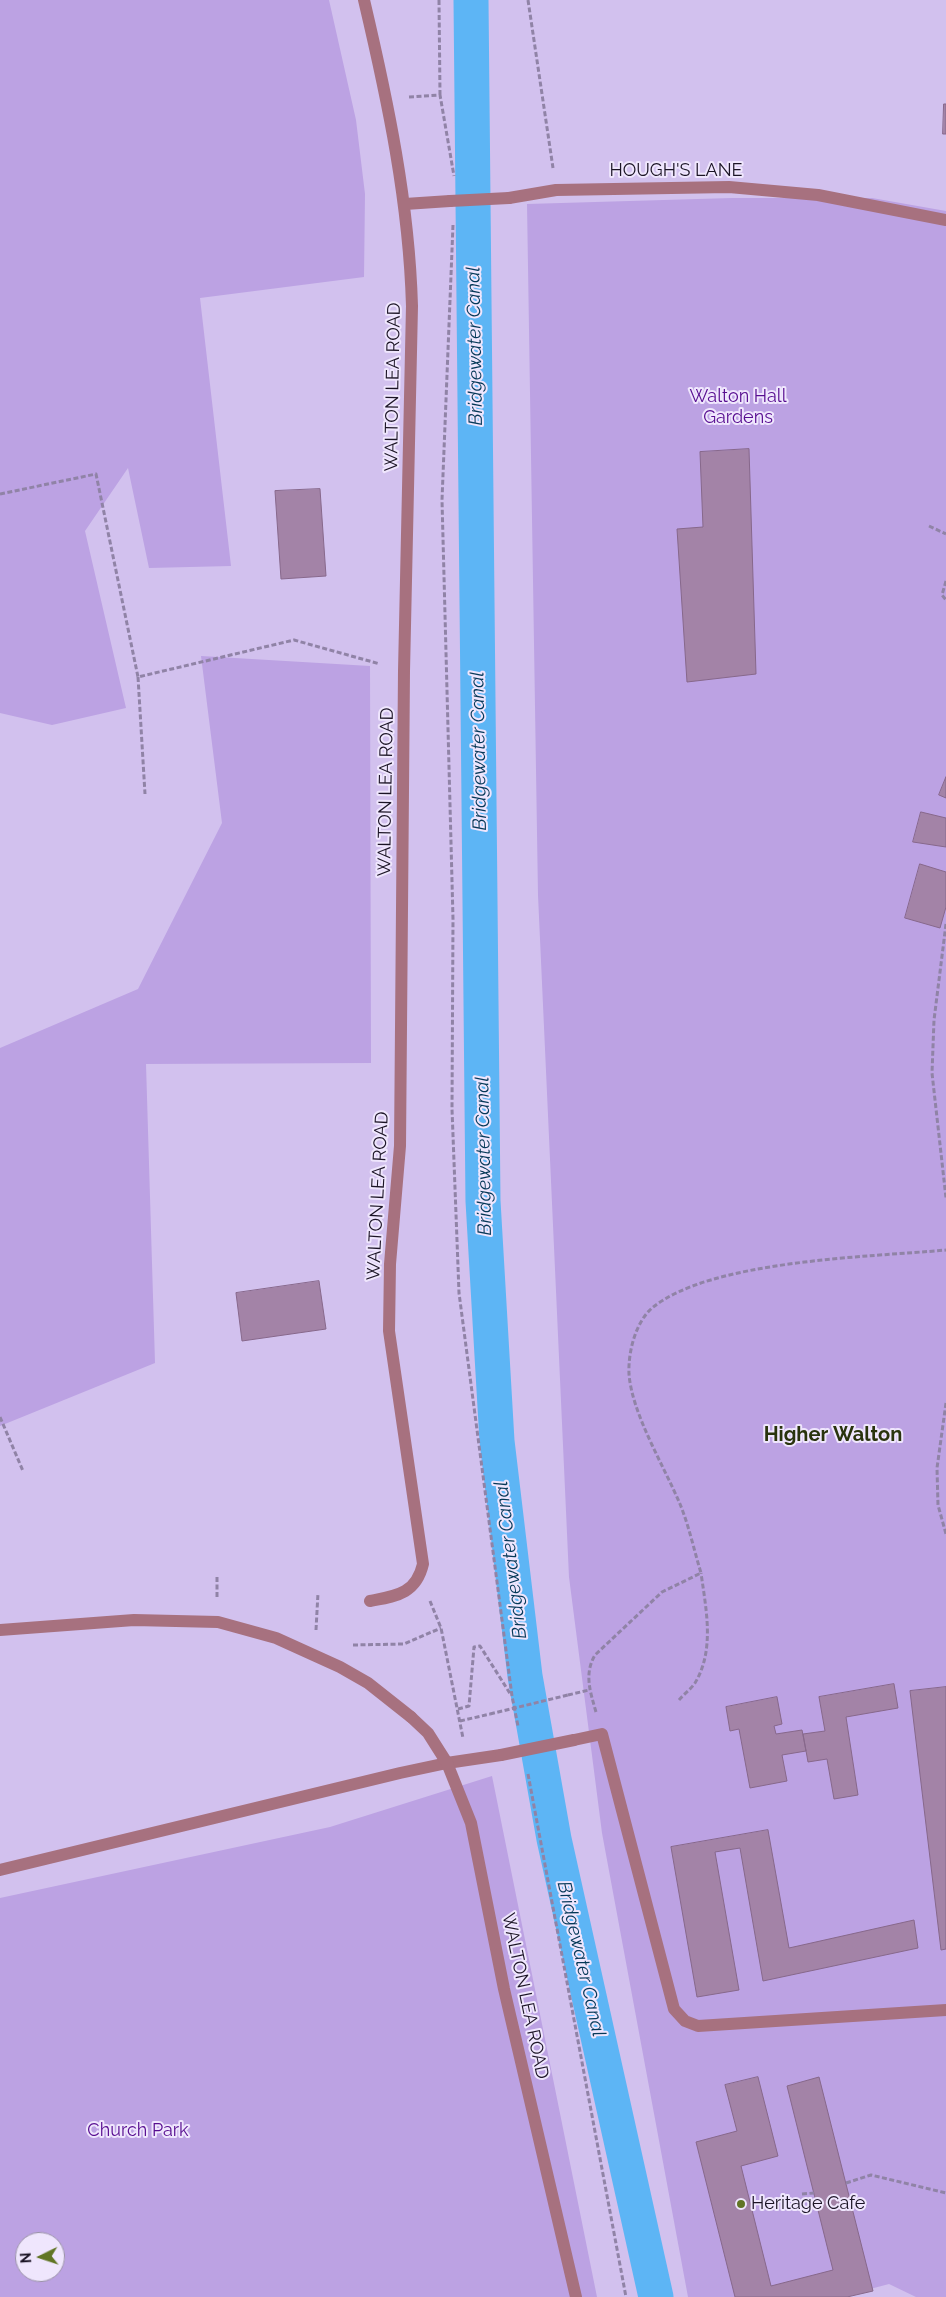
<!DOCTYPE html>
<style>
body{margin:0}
#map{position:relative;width:946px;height:2297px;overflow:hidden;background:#d2c1ee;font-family:Raleway,sans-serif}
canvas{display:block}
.north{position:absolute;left:15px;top:2232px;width:50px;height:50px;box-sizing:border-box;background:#efe6fd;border:1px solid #9a92a7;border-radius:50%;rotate:266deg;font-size:14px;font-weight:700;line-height:20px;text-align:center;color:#1b1425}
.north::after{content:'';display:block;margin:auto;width:18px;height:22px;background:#617525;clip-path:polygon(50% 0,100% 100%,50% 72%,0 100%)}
</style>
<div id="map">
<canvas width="946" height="2297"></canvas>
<div class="north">N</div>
</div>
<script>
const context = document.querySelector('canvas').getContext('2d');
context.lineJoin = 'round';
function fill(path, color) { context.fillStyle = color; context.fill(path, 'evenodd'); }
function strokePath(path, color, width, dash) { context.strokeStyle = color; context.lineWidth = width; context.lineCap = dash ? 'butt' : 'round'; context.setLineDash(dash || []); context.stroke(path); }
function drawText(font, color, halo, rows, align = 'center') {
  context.font = font + ' Raleway,sans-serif'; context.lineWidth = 4; context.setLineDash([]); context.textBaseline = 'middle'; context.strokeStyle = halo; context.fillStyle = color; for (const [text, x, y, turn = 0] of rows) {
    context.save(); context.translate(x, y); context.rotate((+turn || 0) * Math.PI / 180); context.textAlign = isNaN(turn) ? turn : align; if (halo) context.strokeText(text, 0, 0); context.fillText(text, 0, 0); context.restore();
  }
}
fill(new Path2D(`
 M0 0H329L356 120 365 194 364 277 200 298 231 566 149 568 128 468 85 531 126 708 52 725 0 713Z
 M732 198H872L946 211V2297H916L889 2284 840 2297H688L602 1833 569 1577 538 895 527 204Z
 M201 656 370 666 371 1063 146 1064 155 1363 0 1426V1048L138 989 222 823Z
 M492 1776 597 2297H0V1898L330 1827ZM25 2242H55V2272H25Z`), '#bca2e3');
strokePath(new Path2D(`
 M471 0 483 1201 497 1441 525 1676 554 1839 656 2297`), '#5db5f5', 35);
const building = new Path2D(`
 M944 104H946V134H943Z
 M749 449 756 674 687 682 677 529 703 527 700 452Z
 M320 489 326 576 281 579 275 491Z
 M946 777V798L939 795Z
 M921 812 946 818V847L913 842Z
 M920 864 946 872V907L940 928 905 918Z
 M319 1281 326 1329 242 1341 236 1293Z
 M894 1684 898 1708 846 1717 858 1795 834 1799 827 1759 808 1762 803 1734 825 1731 819 1697Z
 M946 1687V1949L941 1950 910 1691Z
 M777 1697 782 1724 774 1726 776 1734 802 1730 806 1751 782 1755 787 1781 750 1788 739 1729 730 1731 726 1707Z
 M768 1830 789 1948 914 1920 918 1948 763 1981 740 1848 715 1852 739 1990 697 1997 671 1847Z
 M758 2077 778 2156 741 2166 771 2286 833 2270 787 2086 819 2077 873 2291 847 2297H735L696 2142 737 2131 725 2085Z`);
fill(building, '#a383a7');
strokePath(building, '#87688b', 1);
strokePath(new Path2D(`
 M439 0 440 95
 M528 0 553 168
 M409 97 440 95 454 176
 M453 225 442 500 453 919 452 1109 459 1293 512 1696 518 1726
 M0 494 96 474 138 677 294 640 380 664
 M929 526 946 534
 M946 581 942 595 946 600
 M138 677 145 794
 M946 924 934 1020 932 1073 946 1198
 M946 1403 937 1468 938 1505 946 1534
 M0 1417 23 1471
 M217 1577V1599
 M430 1601 441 1628 463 1738
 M316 1630 318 1593
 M353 1645 404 1644 441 1628
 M568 1695 589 1690
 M679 1700C684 1694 691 1689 695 1683 715 1650 706 1609 701 1573
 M458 1709 469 1706 474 1647 480 1646 511 1695
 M596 1712C590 1691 584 1674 595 1655L662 1592 701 1573C694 1550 689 1526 680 1504 664 1466 632 1414 629 1374 628 1353 635 1323 652 1308 710 1260 870 1257 946 1250
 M460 1721 490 1714
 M528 1774 626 2297
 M846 2183 871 2175 946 2193
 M802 2194 814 2193`), '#9083a6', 3, [5, 2.5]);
strokePath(new Path2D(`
 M0 1630 134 1620 218 1622 276 1638 340 1667 368 1683 411 1717
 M574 1740 602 1734 674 2009 685 2021 698 2026 946 2010
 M0 1870 400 1773 447 1763 501 1755`), '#a7717f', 12);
strokePath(new Path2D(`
 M364 0C388 102 409 202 412 306L404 671 400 1146 390 1264 389 1331 423 1564C416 1594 396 1596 370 1601
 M509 198 556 190 729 187 818 195 946 220
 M405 204 450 201
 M411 1717 428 1733 447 1763 471 1823 504 1989 576 2297`), '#a7717f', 12);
strokePath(new Path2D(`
 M490 1714 568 1695`), '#9083a6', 3, [5, 2.5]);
strokePath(new Path2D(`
 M501 1755 574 1740`), '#a7717f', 12);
strokePath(new Path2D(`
 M450 201 509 198`), '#a7717f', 12);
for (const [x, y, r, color] of [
 [741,2204,5,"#617525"]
]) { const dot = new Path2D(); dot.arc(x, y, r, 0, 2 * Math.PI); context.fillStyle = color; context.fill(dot); strokePath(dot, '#efe6fd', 2); }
drawText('18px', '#1b1425', '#efe6fd', [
 ["HOUGH'S LANE",676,171],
 ["WALTON LEA ROAD",393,387,-89],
 ["WALTON LEA ROAD",386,792,-89],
 ["WALTON LEA ROAD",378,1196,-87],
 ["WALTON LEA ROAD",525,1996,78]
]);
drawText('18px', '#570d90', '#efe6fd', [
 ["Walton Hall",738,397],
 ["Gardens",738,418],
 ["Church Park",138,2131]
]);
drawText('18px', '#1b1425', '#efe6fd', [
 ["Heritage Cafe",751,2204]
], 'left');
drawText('italic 19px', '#053858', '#efe6fd', [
 ["Bridgewater Canal",475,346,-91],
 ["Bridgewater Canal",479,751,-91],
 ["Bridgewater Canal",484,1156,-91],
 ["Bridgewater Canal",511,1560,-97],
 ["Bridgewater Canal",581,1959,77]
]);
drawText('bold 20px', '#29330d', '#efe6fd', [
 ["Higher Walton",833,1435]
]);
</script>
